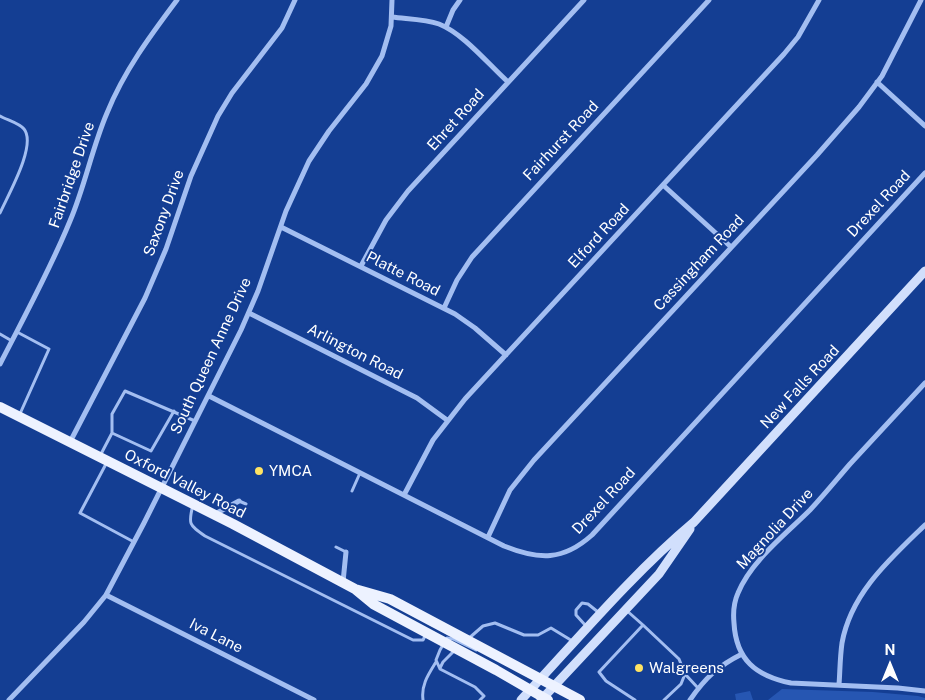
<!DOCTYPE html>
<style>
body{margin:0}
#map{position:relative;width:925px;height:700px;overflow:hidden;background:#143e93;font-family:"Public Sans",sans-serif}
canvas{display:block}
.north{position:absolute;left:865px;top:640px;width:50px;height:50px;-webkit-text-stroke:4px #143e93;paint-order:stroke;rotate:0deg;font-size:14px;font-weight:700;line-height:20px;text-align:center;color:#fff}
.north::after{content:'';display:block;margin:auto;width:18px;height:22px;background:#fff;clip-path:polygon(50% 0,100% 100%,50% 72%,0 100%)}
</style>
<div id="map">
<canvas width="925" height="700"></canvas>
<div class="north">N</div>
</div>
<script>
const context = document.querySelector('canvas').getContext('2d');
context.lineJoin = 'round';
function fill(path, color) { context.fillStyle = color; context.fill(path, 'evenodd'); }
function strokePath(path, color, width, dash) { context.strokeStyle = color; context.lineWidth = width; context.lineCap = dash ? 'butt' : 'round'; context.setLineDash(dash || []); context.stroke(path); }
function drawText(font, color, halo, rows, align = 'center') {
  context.font = font + ' "Public Sans",sans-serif'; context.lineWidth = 4; context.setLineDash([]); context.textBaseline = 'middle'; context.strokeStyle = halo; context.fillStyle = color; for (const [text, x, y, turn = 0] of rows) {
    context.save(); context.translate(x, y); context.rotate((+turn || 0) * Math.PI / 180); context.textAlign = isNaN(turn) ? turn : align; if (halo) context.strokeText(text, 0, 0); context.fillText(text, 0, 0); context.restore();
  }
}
fill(new Path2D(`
 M782 689 873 692 918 696 925 698V700H768Z
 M750 691 753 700H736L735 694Z`), '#2656b2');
strokePath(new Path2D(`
 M0 116C7 120 19 123 24 129 37 145 8 195 0 213
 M17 332 49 349 19 416
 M0 334 12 341
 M112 433 151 451 174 411
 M101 454 112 433V414L125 391 195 421
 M107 462 80 513 134 542
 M352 491 360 473
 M239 501 246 504
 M193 505C188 524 189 525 205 536L413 640H423L426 634
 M336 547 346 552
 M626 610 643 625 599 672 606 681 635 700
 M643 625 679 659 685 674 698 688
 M586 626 576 615V610L582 603 588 604 598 612
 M468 639 483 626 495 623 524 635H538L551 628 574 642
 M476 650 453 639 447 638 440 650 436 660 440 669 475 687 484 696 480 700
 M440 668 443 662 455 650
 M423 700C421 685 428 675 436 662
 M664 700 681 684 685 674`), '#a3bef1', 3);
strokePath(new Path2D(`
 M392 17C407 19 425 19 439 24 464 34 488 64 508 82
 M446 27 453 10 460 0
 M877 82 925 126
 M663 185 731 247
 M281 227 455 314 475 328 506 355
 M361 266 386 220 408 191 584 0
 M444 308 457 280 472 257 709 0
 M249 313 417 398 447 420
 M0 364C24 317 50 270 70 221 85 186 92 148 107 113 124 71 150 36 177 0
 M925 383C900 410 875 437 850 464 837 479 824 495 810 510 786 534 751 561 738 593 734 602 733 613 734 623 736 660 756 676 791 683L898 688 925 691
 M209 396 504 546C539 560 563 561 592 535L925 173
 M70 442 145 298 166 249 191 176 218 116 232 93 282 28 295 0
 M404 495 433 440 465 399 784 54 798 37 819 0
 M215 514 239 501
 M488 537 510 490 534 460 817 155 859 107 882 76 921 0
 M343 582 346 552
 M106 595 314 700
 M839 685C840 671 840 657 842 643 851 593 890 559 925 525
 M9 700 84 622 106 595 144 523 241 330 258 291 286 211 309 161 329 131 366 84 382 56 391 26 392 0
 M690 700C705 678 718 666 742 654`), '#a3bef1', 5);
strokePath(new Path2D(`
 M521 700C577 640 631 575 694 522L925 271
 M541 700 659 574 690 529`), '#d1dffc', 9);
strokePath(new Path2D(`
 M0 407 233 524 355 589 390 599 580 700
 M356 590 373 604 496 670 548 700`), '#edf2ff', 10);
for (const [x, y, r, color] of [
 [259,471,5,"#ffe363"],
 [639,668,5,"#ffe363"]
]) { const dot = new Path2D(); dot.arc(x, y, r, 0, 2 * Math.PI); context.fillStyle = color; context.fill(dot); strokePath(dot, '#143e93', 2); }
drawText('15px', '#fff', '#143e93', [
 ["Ehret Road",456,120,-48],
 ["Fairhurst Road",561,141,-47],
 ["Fairbridge Drive",72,175,-71],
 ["Drexel Road",879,204,-47],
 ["Saxony Drive",164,213,-70],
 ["Elford Road",599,236,-47],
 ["Cassingham Road",699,263,-47],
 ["Platte Road",403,274,27],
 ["Arlington Road",355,352,27],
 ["South Queen Anne Drive",211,356,-65],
 ["New Falls Road",800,387,-47],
 ["Oxford Valley Road",185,484,27],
 ["Drexel Road",604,501,-47],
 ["Magnolia Drive",775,529,-47],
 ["Iva Lane",216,636,27]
]);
drawText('15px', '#fff', '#143e93', [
 ["YMCA",269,471],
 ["Walgreens",649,668]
], 'left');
</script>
